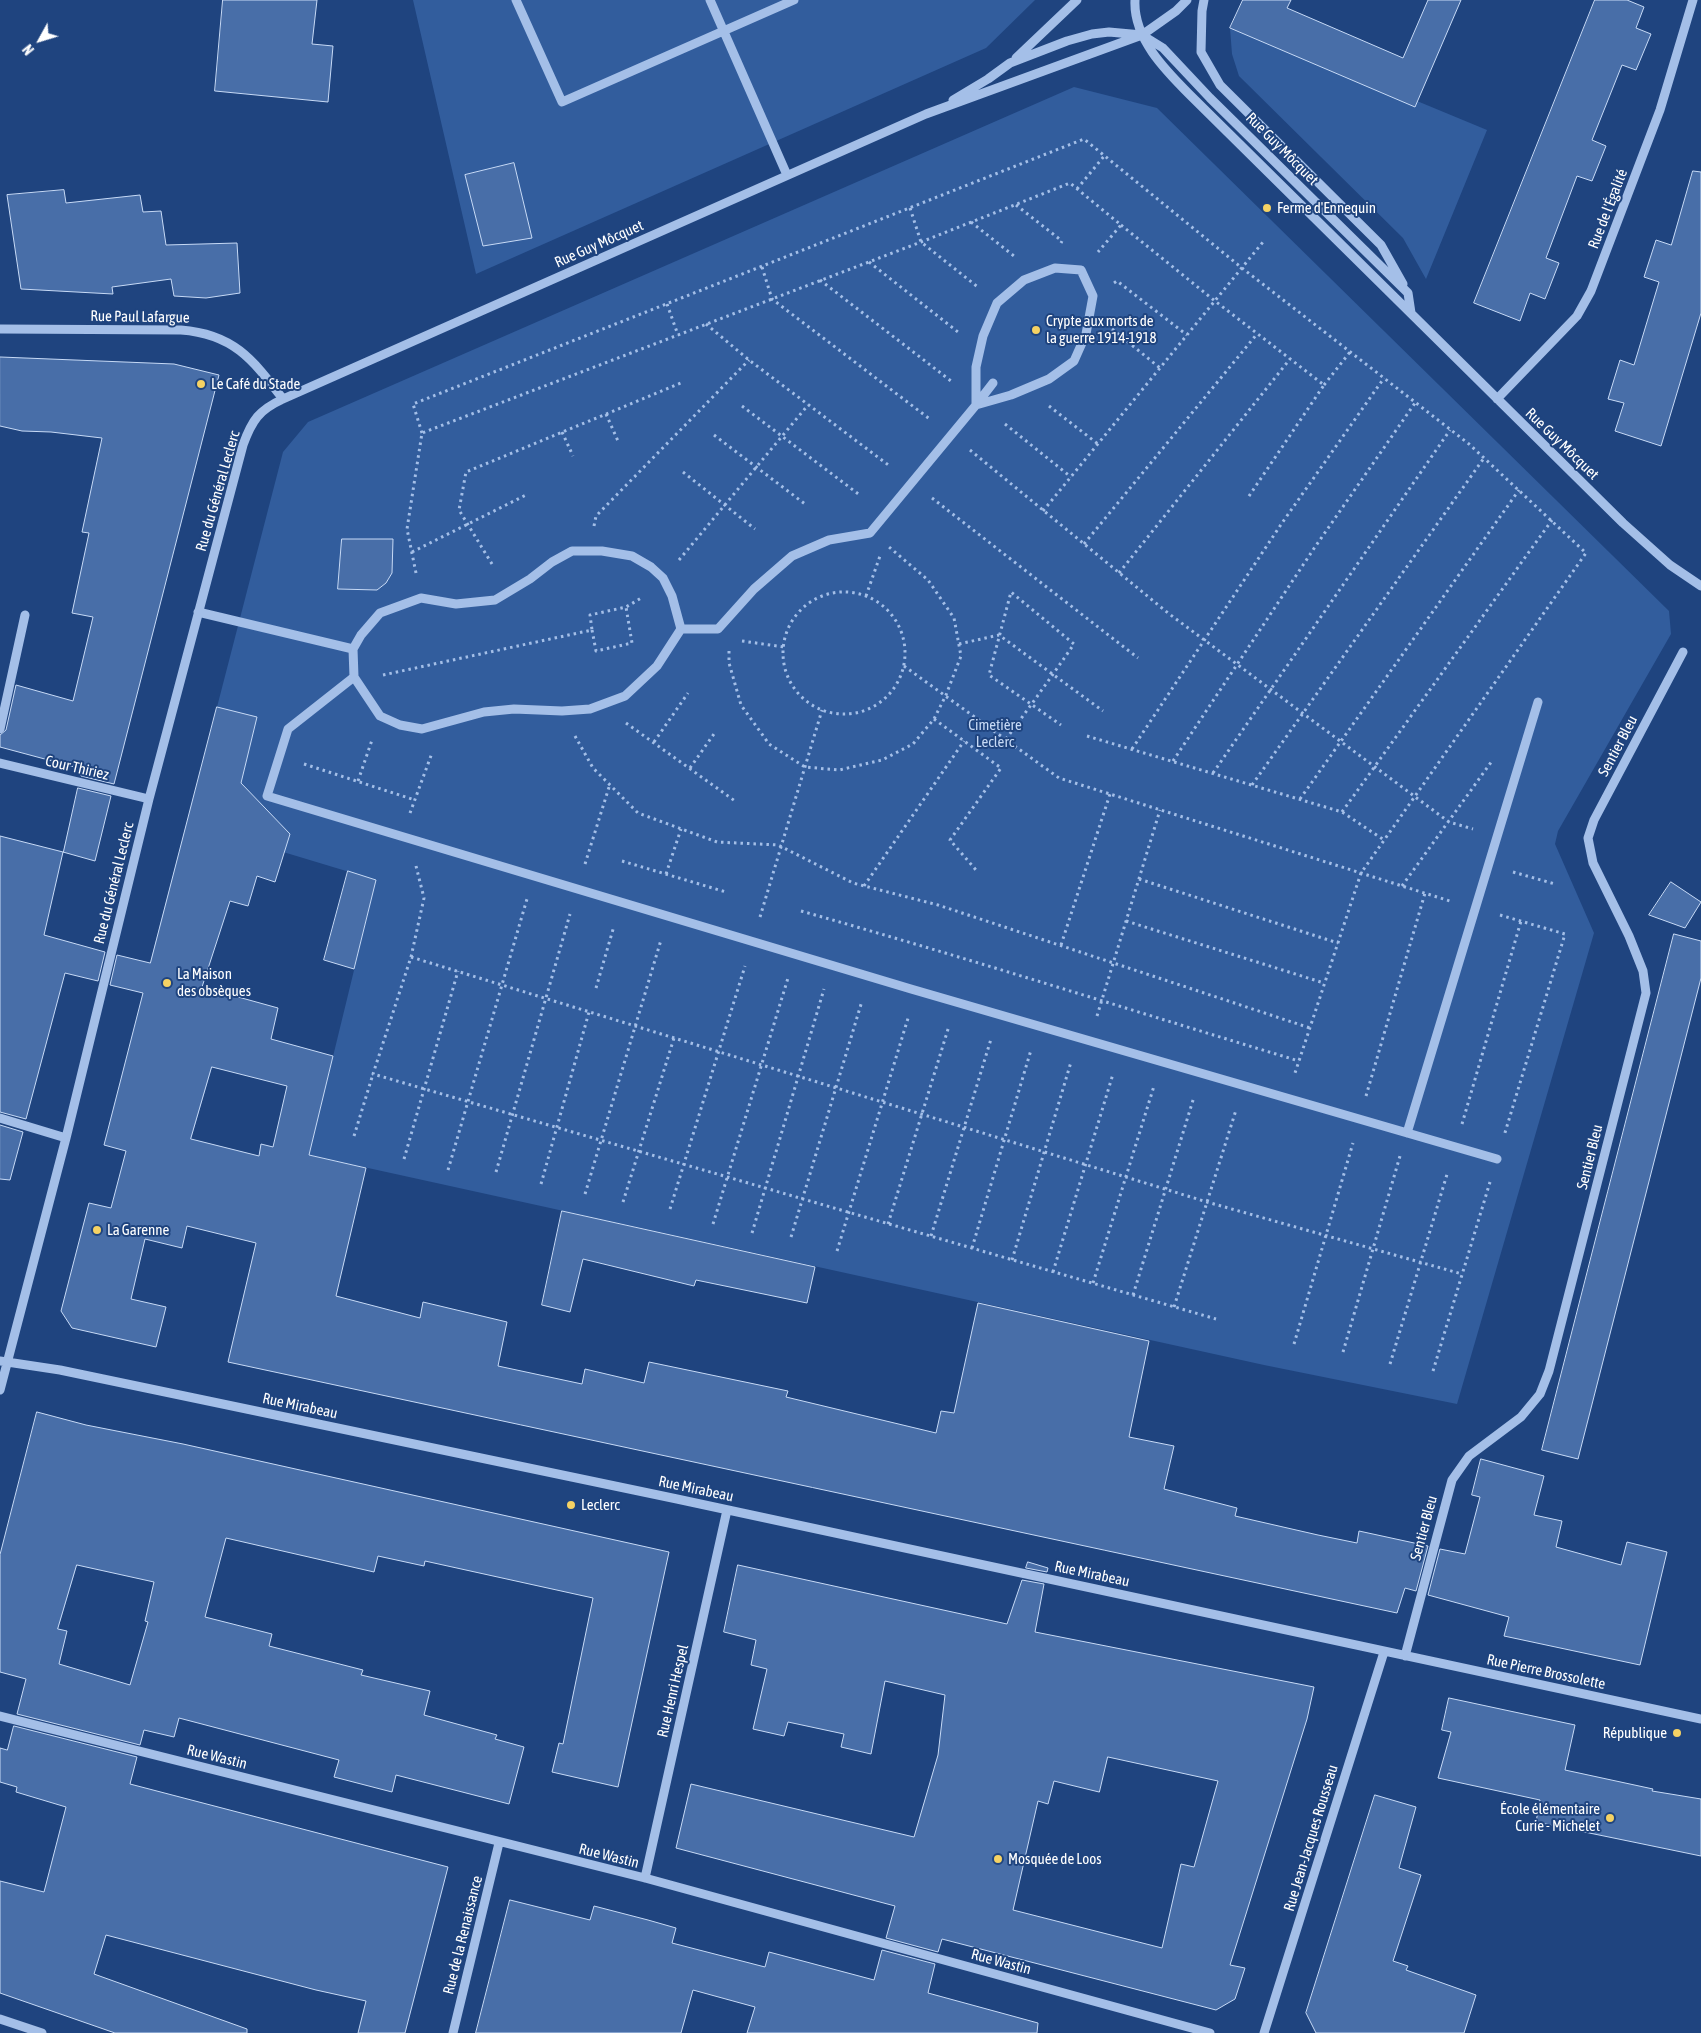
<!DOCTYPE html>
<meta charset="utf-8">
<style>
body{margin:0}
#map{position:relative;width:1701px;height:2033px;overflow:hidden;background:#1f447f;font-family:"Asap Condensed",sans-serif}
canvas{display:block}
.north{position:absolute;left:15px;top:15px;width:50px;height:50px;-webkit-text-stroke:4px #1f447f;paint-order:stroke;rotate:231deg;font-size:14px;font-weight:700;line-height:20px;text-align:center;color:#fff}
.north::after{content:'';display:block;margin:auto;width:18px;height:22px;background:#fff;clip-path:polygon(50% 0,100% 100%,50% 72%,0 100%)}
</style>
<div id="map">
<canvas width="1701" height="2033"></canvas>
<div class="north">N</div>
</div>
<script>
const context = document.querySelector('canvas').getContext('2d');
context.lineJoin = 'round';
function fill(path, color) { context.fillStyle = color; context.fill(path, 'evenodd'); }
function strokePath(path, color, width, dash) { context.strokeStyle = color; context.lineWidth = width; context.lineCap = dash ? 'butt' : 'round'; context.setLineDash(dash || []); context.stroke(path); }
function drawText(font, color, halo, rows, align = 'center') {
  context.font = font + ' "Asap Condensed",sans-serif'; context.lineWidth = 4; context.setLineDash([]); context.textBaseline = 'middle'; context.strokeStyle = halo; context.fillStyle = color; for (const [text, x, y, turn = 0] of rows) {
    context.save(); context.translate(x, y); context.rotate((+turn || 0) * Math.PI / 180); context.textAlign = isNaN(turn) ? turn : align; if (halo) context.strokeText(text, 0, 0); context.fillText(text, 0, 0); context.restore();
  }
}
fill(new Path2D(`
 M413 0H1035L986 48 476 274Z
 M1230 28 1415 106 1417 101 1487 130 1426 279 1403 238 1239 76 1232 54Z
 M1074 87 1157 108 1669 611 1671 634 1558 831 1555 844 1594 933 1457 1404 1264 1365 309 1155 376 880 187 823 283 452 308 422Z`), '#325d9d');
const building = new Path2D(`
 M223 0H317L312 44 333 46 328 102 215 91Z
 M1243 0H1291L1287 8 1403 58 1428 0H1461L1415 107 1230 28Z
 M1595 0H1627L1644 7 1636 28 1651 34 1636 70 1622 65 1592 140 1606 146 1592 181 1577 176 1546 258 1559 263 1545 299 1530 293 1520 321 1474 303Z
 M514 163 532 238 483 246 465 175Z
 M1693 171 1701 172V313L1661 446 1615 431 1624 403 1608 399 1620 360 1634 365 1659 282 1644 277 1656 240 1671 245Z
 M64 190 66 203 140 195 143 212 161 211 166 245 237 243 240 293 206 298 174 296 171 279 112 287 113 294 21 289 7 195Z
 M0 357 174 364 219 375 114 784 81 776 82 769 0 747V735L6 730 16 685 73 701 93 617 72 613 89 533 82 532 102 438 51 432 22 431 0 426Z
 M342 539H393L392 573 386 583 377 590 338 589Z
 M217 707 257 717 241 783 290 834 275 882 257 876 248 906 230 901 202 987 278 1008 271 1039 333 1056 309 1155 366 1168 336 1296 420 1318 423 1302 507 1322 498 1366 582 1384 585 1369 644 1383 649 1362 788 1391 786 1397 936 1433 941 1411 954 1413 978 1303 1149 1341 1129 1437 1174 1446 1164 1489 1237 1508 1235 1516 1318 1535 1357 1543 1359 1531 1428 1546 1416 1591 1405 1588 1397 1613 228 1362 256 1243 187 1226 182 1248 145 1239 131 1299 166 1307 156 1347 72 1328 61 1311 89 1203 111 1208 126 1151 104 1145 143 993 110 985 117 955 150 963ZM212 1067 287 1086 273 1147 261 1144 259 1156 191 1139Z
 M78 788 111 796 95 861 63 852 44 935 105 952 98 981 65 973 26 1119 0 1112V836L63 852Z
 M348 871 376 880 354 969 324 960Z
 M1671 882 1701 902 1685 928 1649 915Z
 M1674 934 1701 941V978L1578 1459 1542 1450Z
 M0 1125 23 1132 10 1180 0 1179Z
 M562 1211 815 1267 807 1303 696 1280 694 1286 583 1259 570 1312 542 1305Z
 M37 1412 86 1425 183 1444 669 1552 618 1787 552 1772 559 1743 563 1744 593 1598 425 1561 424 1566 378 1556 374 1572 226 1538 205 1617 272 1634 269 1646 363 1670 361 1675 430 1691 424 1715 497 1735 495 1739 524 1747 509 1804 396 1775 392 1792 334 1777 339 1760 179 1718 174 1737 144 1730 140 1745 17 1714 26 1679 0 1672V1555ZM77 1565 154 1582 145 1621 148 1622 130 1685 59 1664 67 1631 58 1629Z
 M1481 1459 1544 1476 1534 1515 1562 1521 1556 1547 1621 1565 1627 1542 1667 1552 1640 1665 1504 1636 1509 1617 1428 1595 1440 1549 1465 1554 1480 1497 1472 1495Z
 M1028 1562 1048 1568 1047 1572 1026 1568Z
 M738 1565 1007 1624 1022 1580 1044 1584 1035 1632 1314 1687 1307 1719 1230 1965 1245 1968 1235 1999 1216 2010 942 1939 938 1952 886 1938 895 1906 676 1848 691 1784 914 1837 938 1755 945 1695 885 1681 871 1754 841 1747 844 1734 788 1722 784 1736 753 1729 767 1669 751 1665 756 1640 724 1632ZM1108 1757 1218 1781 1194 1867 1181 1864 1162 1948 1013 1910 1038 1801 1048 1804 1054 1781 1099 1792Z
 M1449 1698 1575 1725 1565 1770 1653 1789 1652 1791 1701 1799V1856L1536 1822 1540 1800 1438 1778 1451 1732 1442 1730Z
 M14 1726 137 1757 130 1784 448 1867 405 2033H358L366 2001 316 1990 106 1935 94 1974 247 2029V2033H115L0 1993V1881L44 1892 66 1807 16 1792 17 1787 0 1782V1748L7 1750Z
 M1375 1795 1416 1807 1399 1868 1421 1875 1393 1961 1408 1966 1406 1970 1476 1995 1464 2033H1316L1306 2013Z
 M510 1900 590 1920 594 1906 648 1920 676 1928 672 1943 765 1967 769 1952 874 1980 882 1950 935 1964 928 1993 1038 2023 1037 2033H747L755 2007 693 1990 681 2033H476Z`);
fill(building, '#486ea8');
strokePath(building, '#c7daf6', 1);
strokePath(new Path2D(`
 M1077 189 1105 155
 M1016 205 1062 241 1061 243
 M910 208 921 242 979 288
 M971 222 1014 256
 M1121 225 1215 301 1324 385 1247 499
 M869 262 958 332
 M762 267 772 299 931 420
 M820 280 951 381
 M1114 283 1117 281 1187 335
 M667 304 678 335
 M706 324 749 360 891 467
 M1112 329 1160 368
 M1324 385 1350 352
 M742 406 861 496
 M1049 406 1098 444
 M606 414 618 441
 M1005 424 1071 477
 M562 432 573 456
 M422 433 413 404 1084 139 1242 268 1469 444 1586 553 1361 873 1294 1076
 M714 435 805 504
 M970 450 1168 613 1449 822 1473 829
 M683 472 755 529
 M932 498 1138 658
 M1043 511 1263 242
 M594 526 596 516 749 360
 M1084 544 1257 334
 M412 552 528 494
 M679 560 808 405
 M492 564 459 510 466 472 681 383
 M416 573 407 529 422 433 921 242 1070 183 1121 225 1098 252
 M1119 573 1290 359
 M783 653a61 61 0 1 1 122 0a61 61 0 1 1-122 0Z
 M866 596 880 556
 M592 630 596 651 632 643 626 607
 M742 641 784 647
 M959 644 999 635 1103 711
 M729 651V663L741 705 769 744 805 767 839 770 882 760 913 744 934 719 946 695 961 656 954 618 928 580 889 547
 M904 666 1059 778 1453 902
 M383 675 592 630 590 615 626 607 643 597
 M934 719 1001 768 950 840 976 870
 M626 723 735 801
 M575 736 593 768 638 813 717 842 778 845 853 883 938 905 1310 1028
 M1087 736 1342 812 1384 840
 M1006 739C1029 708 1052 676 1074 644L1011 592 989 675 1061 725
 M654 742 688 693
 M1132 749 1282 523 1384 378
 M1173 761 1315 547 1415 403
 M304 764 415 800
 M690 768 716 731
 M1213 773 1450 430
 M358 781 372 740
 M1252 785 1484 458
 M1300 799 1519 490
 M1342 812 1552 520
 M410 813 432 753
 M622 861 726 892
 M585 864 610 784
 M416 866 424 898 411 957 373 1074 1216 1319
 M1513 872 1555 884
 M666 874 681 829
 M1139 879 1338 943
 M864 886 964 741
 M1402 886 1492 761
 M801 911C968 958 1133 1011 1299 1061
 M1500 915 1565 934 1504 1136
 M760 917 822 710
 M1126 921 1324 983
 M1061 945 1110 794
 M411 957 1207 1202 1462 1274
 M596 988 614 926
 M1097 1016 1160 810
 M1366 1096 1425 893
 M1462 1124 1521 921
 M354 1136 373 1074
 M404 1159 458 971
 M448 1170 527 899
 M496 1172 570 914
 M541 1184 589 1012
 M585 1194 661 940
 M623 1202 674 1038
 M670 1209 745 966
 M713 1224 788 978
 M888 1224 949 1026
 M752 1233 824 989
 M931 1236 991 1039
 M791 1237 862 1001
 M972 1248 1031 1050
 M837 1251 909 1015
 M1012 1260 1071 1062
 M1053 1272 1113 1074
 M1093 1283 1154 1086
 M1133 1295 1194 1097
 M1174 1307 1236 1110
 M1294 1344 1353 1143
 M1343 1352 1400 1156
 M1390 1364 1448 1171
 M1433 1371 1490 1182`), '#a4bfe8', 3, [2.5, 4]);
strokePath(new Path2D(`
 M516 0 562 102 794 0
 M710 0 787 175
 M1135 0C1133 38 1165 70 1190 95L1623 523 1670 565 1701 586
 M1204 0 1202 11 1201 52 1220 85 1381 245 1403 284
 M1016 58 1077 0
 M953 100 988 79 1010 63 1067 41 1092 34 1109 32 1142 35 1163 48 1210 98 1408 293 1411 313
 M0 329 181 330C234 334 253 360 283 399
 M1497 399 1577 316 1591 291 1660 110 1693 0
 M198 612 353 649 354 677 380 716 400 725 422 729 484 712 514 709 562 711 590 709 625 696 657 666 681 629 672 596 663 578 651 567 632 556 602 551H572L552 562 530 579 495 600 456 604 421 598 380 613 361 635 353 649
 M681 629H718L754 589 792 556 829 540 870 533 976 405 1011 395 1049 379 1074 361 1086 334 1093 296 1081 270 1055 268 1024 280 997 303 983 336 976 367V405L993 383
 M354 677 288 729 267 796 911 989 1497 1159
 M0 729 25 615
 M0 763 149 799
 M0 1118 66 1138
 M1407 1133 1538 702
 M0 1361 60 1370 677 1499 1701 1719
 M0 1390 66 1138 149 799 243 445C252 420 259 410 283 399L926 114 1142 35 1176 11 1187 0
 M1405 1656 1452 1480 1469 1456 1521 1417 1540 1394 1549 1371 1646 993 1643 971 1629 936 1593 863 1588 838 1594 820 1683 652
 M0 1716 645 1878 1210 2033
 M645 1878 727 1510
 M0 2019 42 2033
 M453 2033 499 1843
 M1264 2033 1384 1652`), '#a4bfe8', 9);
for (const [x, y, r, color] of [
 [1267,208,5,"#f5d264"],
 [1036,330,5,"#f5d264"],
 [201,384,5,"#f5d264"],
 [167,983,5,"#f5d264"],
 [97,1230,5,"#f5d264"],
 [571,1505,5,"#f5d264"],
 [1677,1733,5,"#f5d264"],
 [1610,1818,5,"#f5d264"],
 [998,1859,5,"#f5d264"]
]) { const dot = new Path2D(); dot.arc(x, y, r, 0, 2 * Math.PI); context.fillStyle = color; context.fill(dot); strokePath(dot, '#1f447f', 2); }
drawText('15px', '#fff', '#1f447f', [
 ["Rue Guy Môcquet",1282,149,45],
 ["Rue de l'Égalité",1608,209,-69],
 ["Rue Guy Môcquet",599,244,-24],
 ["Rue Paul Lafargue",140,317,1],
 ["Rue Guy Môcquet",1562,444,44],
 ["Rue du Général Leclerc",218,491,-74],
 ["Sentier Bleu",1618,746,-62],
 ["Cour Thiriez",77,768,13],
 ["Rue du Général Leclerc",114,883,-76],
 ["Sentier Bleu",1590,1157,-76],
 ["Rue Mirabeau",300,1406,12],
 ["Rue Mirabeau",696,1489,12],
 ["Sentier Bleu",1424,1528,-75],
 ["Rue Mirabeau",1092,1574,12],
 ["Rue Pierre Brossolette",1546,1672,12],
 ["Rue Henri Hespel",673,1691,-77],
 ["Rue Wastin",217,1757,14],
 ["Rue Jean-Jacques Rousseau",1311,1838,-73],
 ["Rue Wastin",609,1856,14],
 ["Rue de la Renaissance",463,1935,-76],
 ["Rue Wastin",1001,1962,15]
]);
drawText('15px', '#fff', '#1f447f', [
 ["Ferme d'Ennequin",1277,208],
 ["Crypte aux morts de",1046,321],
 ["la guerre 1914-1918",1046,338],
 ["Le Café du Stade",211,384],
 ["La Maison",177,974],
 ["des obsèques",177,991],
 ["La Garenne",107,1230],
 ["Leclerc",581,1505],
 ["République",1667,1733,"right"],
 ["École élémentaire",1600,1809,"right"],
 ["Curie - Michelet",1600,1826,"right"],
 ["Mosquée de Loos",1008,1859]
], 'left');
drawText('15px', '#c7daf6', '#1f447f', [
 ["Cimetière",995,725],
 ["Leclerc",995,742]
]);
</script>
